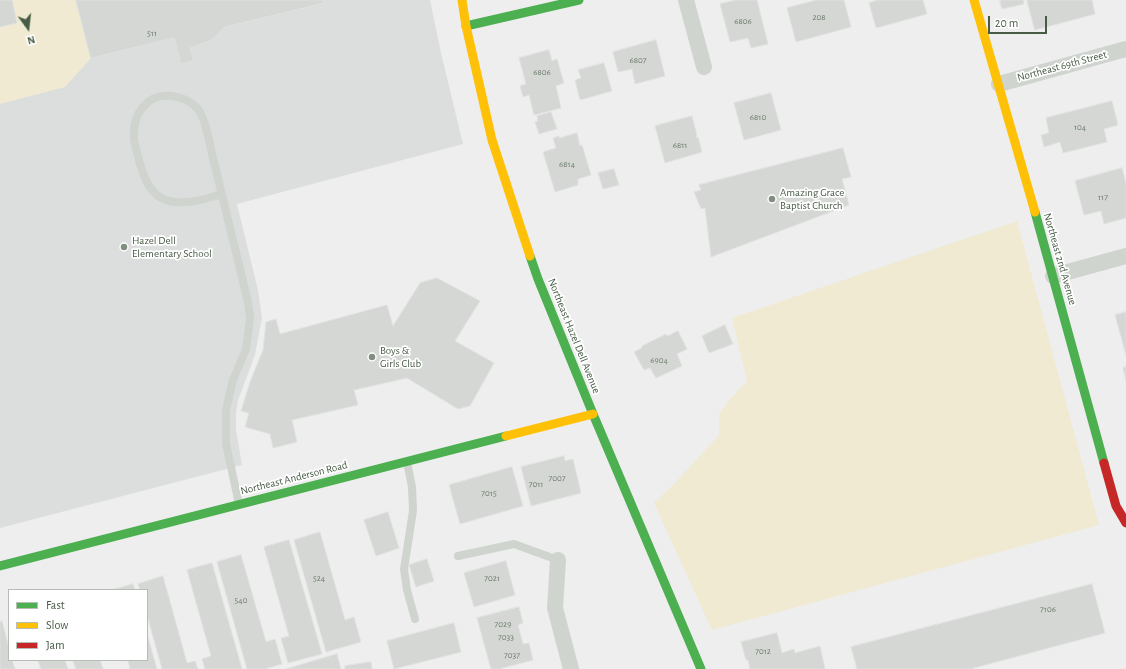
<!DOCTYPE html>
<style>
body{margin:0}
#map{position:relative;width:1126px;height:669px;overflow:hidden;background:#eeeeef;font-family:"Alegreya Sans",sans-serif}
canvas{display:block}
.legend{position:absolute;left:8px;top:589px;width:140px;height:72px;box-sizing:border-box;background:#fff;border:1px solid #b5bdb5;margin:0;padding:5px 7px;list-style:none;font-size:12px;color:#475b45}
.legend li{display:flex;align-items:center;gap:8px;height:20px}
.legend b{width:20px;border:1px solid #b5bdb5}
.north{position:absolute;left:8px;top:8px;width:40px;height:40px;-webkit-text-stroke:3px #fff;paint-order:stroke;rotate:165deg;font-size:11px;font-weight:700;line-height:16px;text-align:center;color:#475b45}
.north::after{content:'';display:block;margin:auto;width:14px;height:18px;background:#475b45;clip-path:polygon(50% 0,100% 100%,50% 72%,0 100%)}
.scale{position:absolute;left:988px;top:16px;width:59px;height:18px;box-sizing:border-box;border:2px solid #475b45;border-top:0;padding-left:5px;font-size:12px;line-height:14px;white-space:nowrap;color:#475b45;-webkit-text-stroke:3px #fff;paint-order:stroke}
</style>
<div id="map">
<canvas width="1126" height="669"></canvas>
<ul class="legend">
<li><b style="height:5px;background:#4caf50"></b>Fast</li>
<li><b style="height:5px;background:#ffc107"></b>Slow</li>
<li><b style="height:5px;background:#c62828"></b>Jam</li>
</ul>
<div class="north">N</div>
<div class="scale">20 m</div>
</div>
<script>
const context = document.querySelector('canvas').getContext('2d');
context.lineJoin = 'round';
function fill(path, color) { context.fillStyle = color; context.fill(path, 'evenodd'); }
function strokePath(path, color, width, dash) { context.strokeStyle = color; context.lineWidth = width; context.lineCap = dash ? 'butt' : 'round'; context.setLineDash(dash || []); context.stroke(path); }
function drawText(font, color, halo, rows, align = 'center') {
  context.font = font + ' "Alegreya Sans",sans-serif'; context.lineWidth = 3.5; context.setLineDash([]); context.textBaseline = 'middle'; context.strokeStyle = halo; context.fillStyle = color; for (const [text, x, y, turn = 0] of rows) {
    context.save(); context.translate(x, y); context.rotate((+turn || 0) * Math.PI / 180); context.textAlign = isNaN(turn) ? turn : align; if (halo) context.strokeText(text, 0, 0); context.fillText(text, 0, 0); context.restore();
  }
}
fill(new Path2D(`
 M0 0H430L441 53 463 144 237 204 258 290 262 318 255 355 238 400 236 414V429L242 465 0 528Z`), '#dcdedd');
fill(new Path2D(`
 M0 0H76L91 58 65 87 0 104Z
 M1017 221 1099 525 712 630 654 503 673 485 719 435V414L732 397 747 381 732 318Z`), '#efead1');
const building = new Path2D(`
 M0 0H12L17 23 0 27Z
 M76 0H323L324 3 225 27 211 40 190 48 194 61 181 64 174 38 91 58Z
 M736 0H757L768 44 751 48 748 38 730 42 720 4Z
 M817 0H844L851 27 796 42 787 8Z
 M878 0H923L927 14 876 28 869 3Z
 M1000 0H1023L1024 4 1002 9Z
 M1027 0H1092L1095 14 1035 30Z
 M656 40 665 76 635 84 632 69 618 72 613 52Z
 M549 50 552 61 557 59 564 83 556 86 561 108 534 115 529 95 523 97 520 86 526 84 519 58Z
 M604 63 612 91 580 100 575 80 581 78 578 70Z
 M771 93 781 130 744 140 734 103Z
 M1112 101 1118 125 1104 129 1107 142 1063 153 1060 142 1044 147 1041 135 1049 133 1046 118Z
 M551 112 557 129 539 134 535 122 538 121 537 116Z
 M692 116 697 135 696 136 697 138 698 137 702 152 665 163 655 126Z
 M577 133 580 146 582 145 591 175 578 179V185L555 192 543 152 556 148 553 138 559 136V138Z
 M843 148 851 177 842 179 849 205 711 257 705 208 701 209 694 192 701 190 699 185Z
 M1122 168 1126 183V218L1104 224 1101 211 1084 215 1075 181Z
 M614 169 619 185 603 189 598 173Z
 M437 278 480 301 455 341 494 363 470 406 458 409 407 378 354 390 358 405 292 420 297 442 273 448 270 434 245 427 249 413 241 411 250 382 263 350 266 322 276 319 280 334 387 305 393 326 420 283Z
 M1126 312V355L1115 315Z
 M725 325 733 344 709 353 702 336Z
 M678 331 687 349 677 354 682 366 656 378 650 368 644 370 634 352 642 348V346L666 334 667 336Z
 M1126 367V381L1123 368Z
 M564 456 565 461 573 459 581 493 531 506 521 467Z
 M512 467 523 506 460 524 449 485Z
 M388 512 399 548 376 556 364 520Z
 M320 532 345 620 354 617 361 642 326 652 294 540Z
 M289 540 322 654 288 663 281 638 289 636 264 547Z
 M241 555 266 642 275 639 282 664 265 669H247L217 562Z
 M427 559 434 581 416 587 409 565Z
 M506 561 515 595 474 607 464 573Z
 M212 563 242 669H205L202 659 211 656 187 570Z
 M163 576 187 663 195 661 198 669H162L147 615V590H140L138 584Z
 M133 584 135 590H112Z
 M1092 584 1105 633 970 669H857L851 647Z
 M519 607 523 623 518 625 523 644 529 643 533 660 499 669H491L477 618Z
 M2 621 9 648V660H12L15 669H0V622Z
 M454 623 461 652 394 669 387 641Z
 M777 633 782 653 794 649 795 653 820 646 825 669H750L748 660H746L741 642Z
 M147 634 157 669H130L128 660H147Z
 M337 654 341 669H286Z
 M38 660H65L68 669H41Z
 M73 660H100L103 669H76Z
 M371 662 372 669H345V666Z`);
fill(building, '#d4d7d4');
strokePath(building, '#e0e1e0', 1);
strokePath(new Path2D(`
 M222 194C205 199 187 205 169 201 149 196 144 177 139 160 137 152 134 144 134 136 133 113 147 94 171 96 182 97 191 101 198 109 207 122 209 143 213 158 225 206 236 254 248 302L250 319 246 349 233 380 226 410V444L239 504
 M407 462 412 487 413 511 404 569 407 590 415 619
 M458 556 514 544 558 560`), '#cfd4cf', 8);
strokePath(new Path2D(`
 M686 0 704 67
 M999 84 1126 49
 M1053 276 1126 256
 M558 560 555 608 571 669`), '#cfd4cf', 16);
strokePath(new Path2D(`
 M466 26 579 0
 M1035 212 1104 463
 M530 256 538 279 593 414 701 669
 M0 566 506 436`), '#4caf50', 9);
strokePath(new Path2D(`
 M462 0 466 26 492 140 530 256
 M974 0 1035 212
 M506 436 593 414`), '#ffc107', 9);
strokePath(new Path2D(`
 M1104 463 1116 506 1126 523`), '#c62828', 9);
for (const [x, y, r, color] of [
 [772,199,4,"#818e80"],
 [124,247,4,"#818e80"],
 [372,357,4,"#818e80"]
]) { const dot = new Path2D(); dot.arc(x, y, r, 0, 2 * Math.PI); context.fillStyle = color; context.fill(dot); strokePath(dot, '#fff', 1.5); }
drawText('9px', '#6c7c6b', null, [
 ["208",819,17],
 ["6806",743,21],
 ["511",152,33],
 ["6807",638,60],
 ["6806",542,72],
 ["6810",758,117],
 ["104",1080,127],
 ["6811",680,145],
 ["6814",567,164],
 ["117",1103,197],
 ["6904",659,360],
 ["7007",557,478],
 ["7011",536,484],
 ["7015",489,493],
 ["524",319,578],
 ["7021",492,578],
 ["540",241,600],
 ["7106",1048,609],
 ["7029",503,624],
 ["7033",506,637],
 ["7012",763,651],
 ["7037",512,655]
]);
drawText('11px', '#475b45', '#fff', [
 ["Northeast 69th Street",1062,66,-15],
 ["Northeast 2nd Avenue",1060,259,74],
 ["Northeast Hazel Dell Avenue",574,336,68],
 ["Northeast Anderson Road",294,478,-14]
]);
drawText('11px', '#475b45', '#fff', [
 ["Amazing Grace",780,193],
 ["Baptist Church",780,206],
 ["Hazel Dell",132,241],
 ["Elementary School",132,254],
 ["Boys &",380,351],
 ["Girls Club",380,364]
], 'left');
</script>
